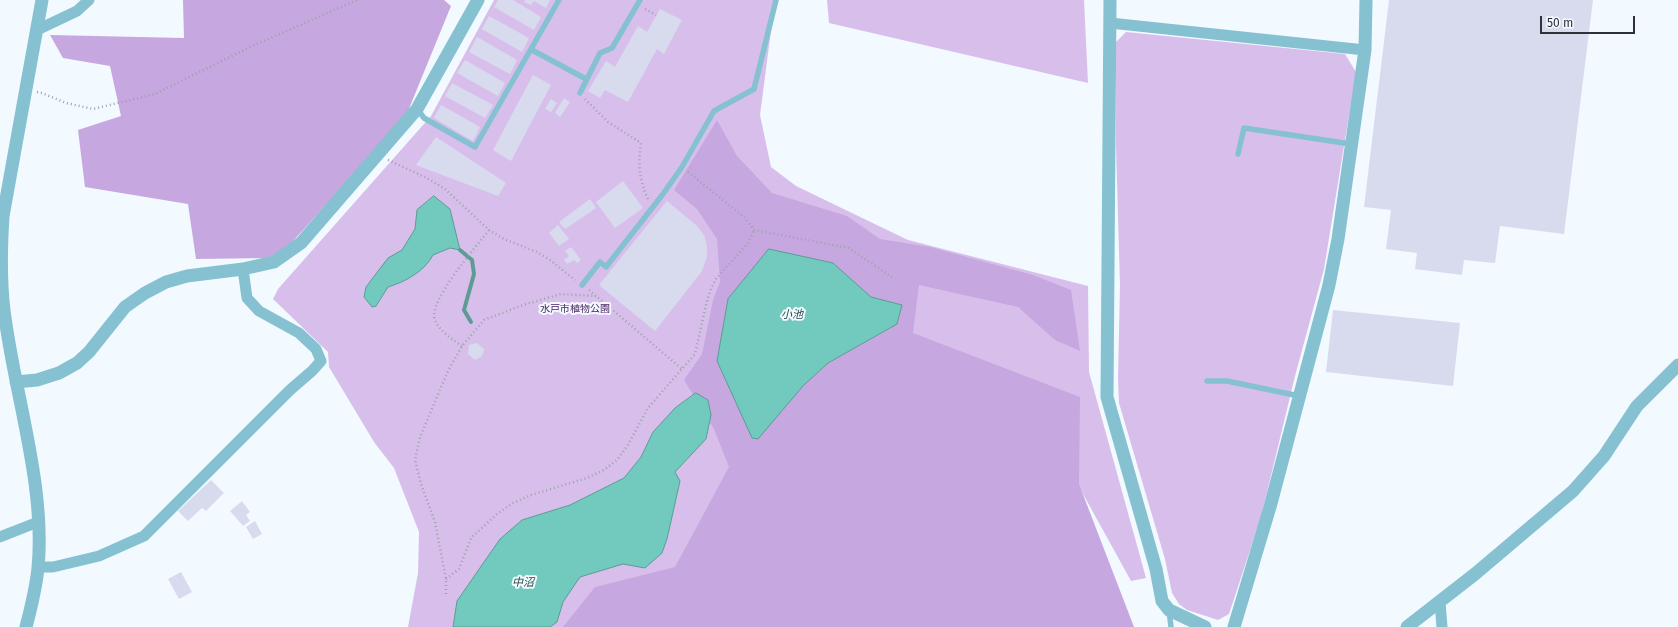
<!DOCTYPE html>
<meta charset="utf-8">
<style>
body{margin:0}
#map{position:relative;width:1678px;height:627px;overflow:hidden;background:#f2f9ff;font-family:"Fira Sans",sans-serif}
canvas{display:block}
.scale{position:absolute;left:1540px;top:16px;width:95px;height:18px;box-sizing:border-box;border:2px solid #2c3238;border-top:0;padding-left:5px;font-size:12px;line-height:14px;white-space:nowrap;color:#2c3238;-webkit-text-stroke:3px #f2f9ff;paint-order:stroke}
</style>
<div id="map">
<canvas width="1678" height="627"></canvas>
<div class="scale">50 m</div>
</div>
<script>
const context = document.querySelector('canvas').getContext('2d');
context.lineJoin = 'round';
function fill(path, color) { context.fillStyle = color; context.fill(path, 'evenodd'); }
function strokePath(path, color, width, dash) { context.strokeStyle = color; context.lineWidth = width; context.lineCap = dash ? 'butt' : 'round'; context.setLineDash(dash || []); context.stroke(path); }
function drawText(font, color, halo, rows, align = 'center') {
  context.font = font + ' "Fira Sans","Noto Sans JP",sans-serif'; context.lineWidth = 4; context.setLineDash([]); context.textBaseline = 'middle'; context.strokeStyle = halo; context.fillStyle = color; for (const [text, x, y, turn = 0] of rows) {
    context.save(); context.translate(x, y); context.rotate((+turn || 0) * Math.PI / 180); context.textAlign = isNaN(turn) ? turn : align; if (halo) context.strokeText(text, 0, 0); context.fillText(text, 0, 0); context.restore();
  }
}
fill(new Path2D(`
 M494 0H775L760 115 771 167 796 186 908 240 1088 286 1089 372 1146 578 1131 581 1077 483 664 627H408L418 573 419 532 394 468 374 442 329 367 328 352 273 299 278 289 431 116Z
 M827 0H1084L1088 83 829 23Z
 M1126 32 1345 54 1356 72 1324 269 1295 376 1261 517 1229 614 1218 620 1187 610 1179 604 1172 593 1165 559 1119 403 1118 379 1120 285 1116 147V42Z`), '#d8bfeb');
fill(new Path2D(`
 M183 0H444L451 6 406 116 286 249 268 258 196 259 188 204 85 187 78 130 121 116 110 66 63 58 50 35 184 38Z
 M717 120 737 156 772 193 847 216 880 239 930 247 1033 275 1071 290 1080 351 1055 340 1018 307 919 285 913 333 1080 397 1079 484 1134 627H563L595 587 675 567 729 467 714 429 684 380 702 354 713 300 720 282 717 239 697 209 674 190Z`), '#c7a7df');
const water = new Path2D(`
 M434 196 450 209 460 250 450 248 433 255C425 271 405 282 388 287L376 306 372 307 364 297 366 287 388 258 402 250 415 229 417 210Z
 M769 249 833 263 871 297 902 305 897 324 828 363 803 386 758 439 752 438 717 361 728 299Z
 M696 393 708 400 711 415 706 439 675 472 680 481 667 539 662 553 645 568 623 564 580 577 563 602 557 622 550 627H453L457 601 500 539 522 520 570 505 624 478 641 457 653 432 675 408Z`);
fill(water, '#72c9bd');
strokePath(water, '#5d9c95', 1);
strokePath(new Path2D(`
 M460 250 472 260 474 274 464 310 471 322`), '#5d9c95', 4);
fill(new Path2D(`
 M498 0H513L541 17 534 30 494 7Z
 M525 0H550L546 8 534 1 531 5 524 2Z
 M1389 0H1593L1564 234 1500 226 1495 263 1464 260 1462 275 1415 269 1417 253 1386 249 1391 210 1364 207Z
 M660 9 682 20 664 54 657 49 628 102 605 90 600 98 588 91 606 61 615 67 638 26 647 32Z
 M489 16 529 38 522 52 482 29Z
 M477 37 517 60 510 74 469 52Z
 M465 60 505 83 498 96 457 73Z
 M533 75 551 85 511 161 493 150Z
 M452 83 493 105 485 118 445 96Z
 M564 98 570 102 560 117 555 113Z
 M551 99 557 103 551 112 545 109Z
 M441 105 480 127 473 141 434 118Z
 M436 137 506 183 498 196 416 165Z
 M623 181 643 208 615 228 596 202Z
 M590 199 596 208 565 229 559 222Z
 M667 201 697 226 704 235 707 246V256L702 271 655 331 599 285Z
 M558 225 569 239 559 246 549 233Z
 M571 247 581 260 577 263 574 260 567 264 564 260 569 256 565 251Z
 M1333 310 1460 323 1453 386 1326 372Z
 M477 343 484 349 482 356 475 360 468 354 469 345Z
 M211 480 224 493 206 511 202 508 188 521 178 511Z
 M242 501 250 512 246 515 250 521 243 526 230 511Z
 M255 521 262 534 253 539 246 527Z
 M181 572 192 592 179 599 168 579Z`), '#d8dbee');
strokePath(new Path2D(`
 M645 9 656 15
 M37 92 42 93 66 103 93 109 155 94 248 48 357 0
 M585 99 608 122 641 143C638 164 639 180 648 199
 M388 160 427 178 445 189 489 230 504 239 537 252 550 260 575 280
 M688 172 745 218 754 230 849 248 893 278
 M589 290 682 369
 M462 346C452 339 440 332 435 320 427 302 477 246 489 230
 M446 579 459 569 471 538 497 514 513 503 531 495 587 478 604 470 618 459 629 443 648 408 695 354 707 301 711 289 716 279 748 243 754 230
 M446 594V579L435 522 421 484 415 460 420 437 448 371 462 346 484 320 523 305 561 294 596 296`), '#9ca2a8', 2.5, [1, 3]);
strokePath(new Path2D(`
 M532 50 586 79
 M580 93 600 53 612 48 640 0
 M418 110 424 118 475 147 559 0
 M1238 154 1244 128 1351 144
 M582 285 600 262 606 267 663 194 682 167 714 111 754 89 776 0
 M1207 381H1227L1299 396
 M1169 610 1171 627`), '#85c1d1', 5.5);
strokePath(new Path2D(`
 M1110 23 1365 50
 M37 30 77 11 89 0
 M0 537 38 522
 M38 567H53L99 556 144 536 290 390 312 371 321 361 316 349 299 333 259 311 247 298 243 269
 M1440 602 1442 627`), '#85c1d1', 11);
strokePath(new Path2D(`
 M1110 0 1107 397 1156 569 1162 601 1169 610 1205 627
 M16 382 37 380 59 373 77 363 89 352 125 307 145 293 166 282 187 276 243 269 274 262 301 243 417 109 478 0
 M26 627C31 608 36 588 38 568 46 485 14 393 4 310 0 278 1 248 3 216L42 0
 M1234 627 1270 507 1329 285 1338 239 1365 50 1366 0
 M1407 627 1475 574 1573 491 1604 456 1637 406 1678 365`), '#85c1d1', 13);
drawText('10px', '#461c5e', '#f2f9ff', [
 ["水戸市植物公園",575,309]
]);
drawText('italic 11px', '#224a45', '#f2f9ff', [
 ["小池",792,315],
 ["中沼",523,583]
]);
</script>
